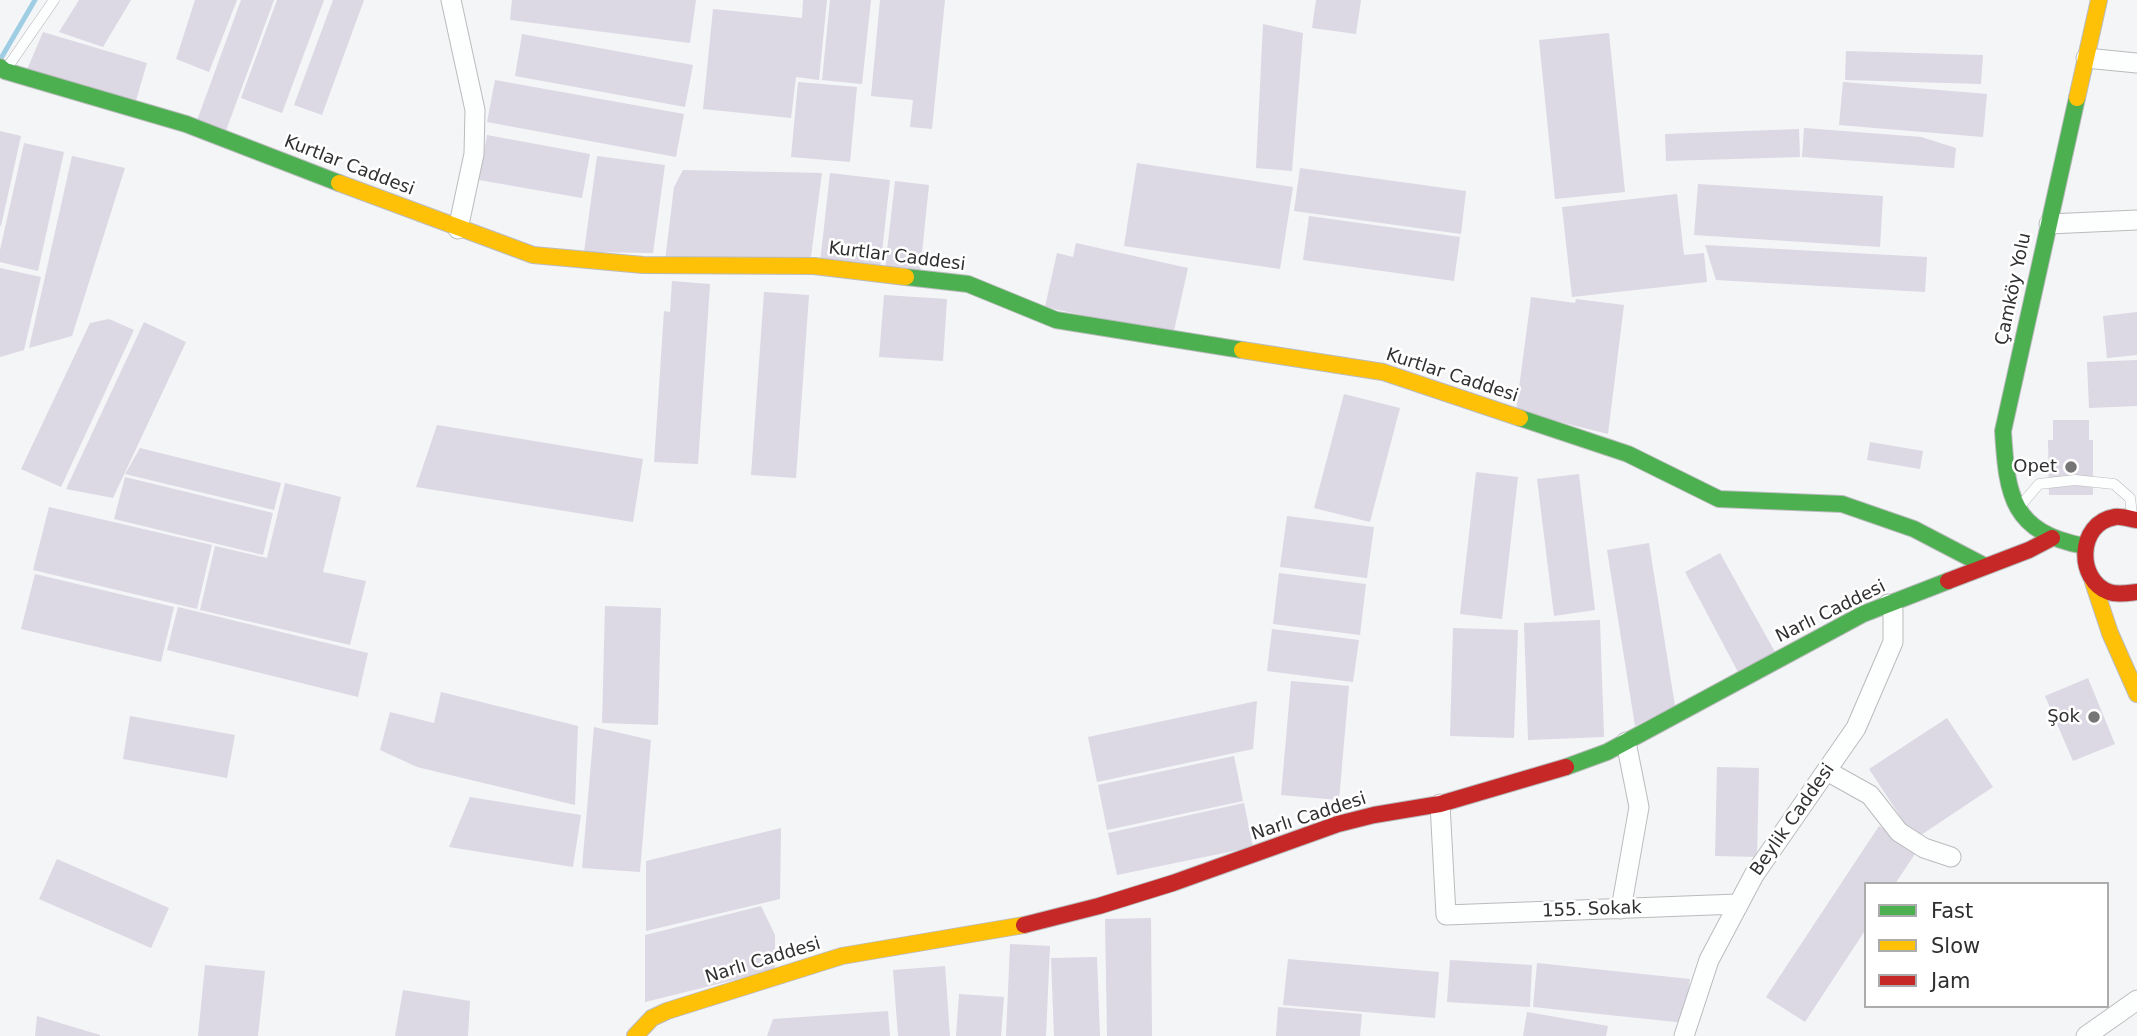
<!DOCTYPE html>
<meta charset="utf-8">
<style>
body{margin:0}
#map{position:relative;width:2137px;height:1036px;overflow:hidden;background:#f4f5f7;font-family:"DejaVu Sans",sans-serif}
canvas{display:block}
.legend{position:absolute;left:1864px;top:882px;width:245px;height:126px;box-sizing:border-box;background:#fff;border:2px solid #acacad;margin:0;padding:9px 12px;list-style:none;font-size:21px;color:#303031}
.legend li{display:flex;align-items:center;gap:14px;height:35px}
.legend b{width:35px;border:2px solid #acacad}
</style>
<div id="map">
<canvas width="2137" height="1036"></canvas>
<ul class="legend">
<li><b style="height:9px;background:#4caf50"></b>Fast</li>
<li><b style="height:9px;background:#ffc107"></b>Slow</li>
<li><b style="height:9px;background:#c62828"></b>Jam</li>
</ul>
</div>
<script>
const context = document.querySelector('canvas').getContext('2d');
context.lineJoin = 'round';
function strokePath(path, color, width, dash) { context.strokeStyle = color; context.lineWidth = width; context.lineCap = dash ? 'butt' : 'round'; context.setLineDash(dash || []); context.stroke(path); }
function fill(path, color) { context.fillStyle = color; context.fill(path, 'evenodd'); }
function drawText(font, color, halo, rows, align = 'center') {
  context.font = font + ' "DejaVu Sans",sans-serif'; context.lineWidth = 5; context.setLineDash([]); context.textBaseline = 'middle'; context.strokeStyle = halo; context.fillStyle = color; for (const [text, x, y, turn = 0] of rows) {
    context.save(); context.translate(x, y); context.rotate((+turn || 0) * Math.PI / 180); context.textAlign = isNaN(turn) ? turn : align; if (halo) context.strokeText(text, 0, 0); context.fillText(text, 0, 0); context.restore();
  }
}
strokePath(new Path2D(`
 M0 60 35 0`), '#9fcee4', 5);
fill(new Path2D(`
 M79 0H131L103 47 59 32Z
 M195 0H237L209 72 176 59Z
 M241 0H274L224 136 195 126Z
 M277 0H324L282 113 241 98Z
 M333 0H364L322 115 294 105Z
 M512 0H696L690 43 510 20Z
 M803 0H827L819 80 796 77 791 118 703 109 713 9 802 18Z
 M830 0H871L862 84 822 80Z
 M880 0H945L932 129 910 127 913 100 871 96Z
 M1316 0H1361L1356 34 1312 28Z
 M1263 24 1303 33 1292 171 1256 168Z
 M43 32 147 63 135 104 26 72Z
 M1609 33 1625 192 1555 199 1539 40Z
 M522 34 693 65 685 107 515 76Z
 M1846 51 1983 55 1981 84 1845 80Z
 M495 80 684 114 676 157 487 122Z
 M798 82 857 87 850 162 791 157Z
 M1843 82 1987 94 1983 137 1839 125Z
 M1804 128 1921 137 1956 148 1954 168 1802 157Z
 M1799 129 1800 157 1666 161 1665 134Z
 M0 131 21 136 1 226H0Z
 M487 135 590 154 582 198 479 180Z
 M24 143 64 152 38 271 0 262V250Z
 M72 156 125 168 72 336 29 348Z
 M597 156 665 165 653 253 584 252Z
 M1137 163 1293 187 1280 269 1124 246Z
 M1300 168 1466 191 1461 234 1294 211Z
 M683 170 822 173 810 264 665 261 674 187Z
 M830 173 890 180 880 270 820 263Z
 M895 181 929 185 920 272 885 269Z
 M1698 184 1883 196 1880 247 1694 235Z
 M1677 194 1684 255 1704 253 1707 282 1572 297 1562 207Z
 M1309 216 1460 237 1454 281 1303 260Z
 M1076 243 1188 268 1173 335 1045 307 1057 253 1073 257Z
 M1705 245 1927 257 1925 292 1716 280Z
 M0 268 41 277 24 350 0 357Z
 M672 281 710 284 698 464 654 462 664 311 670 312Z
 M764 292 809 295 796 478 751 475Z
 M884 295 947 299 943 361 879 357Z
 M1531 297 1575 303 1576 299 1624 305 1608 434 1516 411Z
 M2137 312V355L2107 358 2103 316Z
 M109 319 134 330 61 487 21 469 90 323Z
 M144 322 186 342 113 498 66 489Z
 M2137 360V406L2089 408 2087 362Z
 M1344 394 1400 408 1370 522 1314 508Z
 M2053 420H2089V440H2093V495H2049L2048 440H2053Z
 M437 425 643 459 633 522 416 487Z
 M1870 442 1923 451 1920 469 1867 460Z
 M140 448 281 483 274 510 125 474Z
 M1476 472 1518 477 1502 619 1460 614Z
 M1579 474 1595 610 1554 616 1537 479Z
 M125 477 273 513 263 555 114 519Z
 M285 483 341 497 323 572 366 581 350 645 200 610 215 546 267 558Z
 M49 507 212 545 197 609 33 570Z
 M1287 516 1374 527 1367 578 1280 567Z
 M1649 543 1675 706 1635 726 1607 550Z
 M1720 553 1775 652 1738 672 1685 572Z
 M1279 573 1366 584 1360 635 1273 624Z
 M35 574 174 607 161 662 21 629Z
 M605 606 661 608 658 725 602 723Z
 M178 607 368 653 358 697 167 650Z
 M1600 620 1604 737 1528 740 1524 623Z
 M1453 628 1518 630 1514 738 1450 736Z
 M1272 629 1359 640 1353 682 1267 671Z
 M2088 678 2115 744 2073 761 2045 696Z
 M1291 681 1349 686 1339 800 1281 795Z
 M441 692 578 726 575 805 417 767 380 750 390 712 434 723Z
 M1257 701 1253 749 1097 782 1088 737Z
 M130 716 235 735 227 778 123 759Z
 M1947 718 1993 787 1915 839 1869 769Z
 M594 727 651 740 640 872 582 868Z
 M1234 756 1243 801 1107 830 1098 785Z
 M1717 767 1759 768 1757 857 1715 856Z
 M470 797 581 815 573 867 449 847Z
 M1244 803 1253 847 1117 875 1108 833Z
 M1879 826 1917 851 1895 884H1866V929L1805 1022 1766 997Z
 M781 828 780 899 646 931V861Z
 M57 859 169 908 151 948 39 899Z
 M761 906 775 935V970L645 1002V935Z
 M1151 918 1152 1036H1107L1105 919Z
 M1010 944 1050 946 1046 1036H1006Z
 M1097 957 1100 1036H1054L1051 958Z
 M1288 959 1439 972 1435 1018 1283 1005Z
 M1450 960 1532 965 1530 1007 1447 1002Z
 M1537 963 1690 979 1685 1023 1533 1007Z
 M205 965 265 971 258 1036H198Z
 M945 966 950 1036H898L893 970Z
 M403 990 470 1001 468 1036H395Z
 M959 994 1004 997 1001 1036H956Z
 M1278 1007 1362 1014 1360 1036H1276Z
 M888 1011 890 1036H767L773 1019Z
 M1527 1012 1608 1026 1606 1036H1523Z
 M37 1016 100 1035V1036H35Z`), '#dcd8e4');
const lane = new Path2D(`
 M7 68 54 0
 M2020 506 2039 484 2075 480 2114 484 2130 498 2132 514`);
const street = new Path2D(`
 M451 0 475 110 474 154 458 229
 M2086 58 2137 63
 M2049 224 2137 220
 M1827 771 1870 795 1899 832 1924 848 1951 857
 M1440 804 1446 915 1738 904
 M1621 909 1639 807 1626 742
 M1684 1036 1709 960 1754 875 1856 728 1893 642V610L1888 604
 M2086 1036 2137 1000`);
const fast = new Path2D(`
 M0 67 5 71 186 124 339 183
 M2077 98 2003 431C2007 497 2012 532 2084 546
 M906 277 968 284 1056 320 1242 350
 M1520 418 1628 454 1719 499 1842 504 1914 529 1985 566
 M1566 767 1607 752 1863 614 1948 581`);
const slow = new Path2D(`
 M2077 98 2099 0
 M339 183 533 255 643 265 814 266 906 277
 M1242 350 1383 372 1520 418
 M2093 582 2110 633 2137 694
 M635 1036 652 1018 667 1011 842 956 1024 925`);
const jam = new Path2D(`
 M2137 520C2130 519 2121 516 2115 517 2077 523 2076 580 2109 592 2117 595 2128 593 2137 592
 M1948 581 2029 550 2052 538
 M1024 925 1099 906 1173 883 1338 824 1374 815 1440 804 1566 767`);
strokePath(lane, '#babbbd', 11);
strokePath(street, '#babbbd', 21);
strokePath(fast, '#babbbd', 18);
strokePath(slow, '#babbbd', 18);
strokePath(jam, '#babbbd', 18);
strokePath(lane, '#fdfefe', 10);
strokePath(street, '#fdfefe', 19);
strokePath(fast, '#4caf50', 16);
strokePath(slow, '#ffc107', 16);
strokePath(jam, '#c62828', 16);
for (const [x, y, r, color] of [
 [2071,467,7,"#757576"],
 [2094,717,7,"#757576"]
]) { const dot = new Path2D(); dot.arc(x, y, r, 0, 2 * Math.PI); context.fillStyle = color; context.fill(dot); strokePath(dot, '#fff', 2.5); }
drawText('18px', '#303031', '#fff', [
 ["Kurtlar Caddesi",349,166,21],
 ["Kurtlar Caddesi",897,257,7],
 ["Çamköy Yolu",2014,289,-78],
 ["Kurtlar Caddesi",1452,376,18],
 ["Narlı Caddesi",1831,612,-26],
 ["Narlı Caddesi",1309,817,-18],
 ["Beylik Caddesi",1793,820,-55],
 ["155. Sokak",1592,910,-2],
 ["Narlı Caddesi",763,961,-17]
]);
drawText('18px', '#303031', '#fff', [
 ["Opet",2057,467],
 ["Şok",2080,717]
], 'right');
</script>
